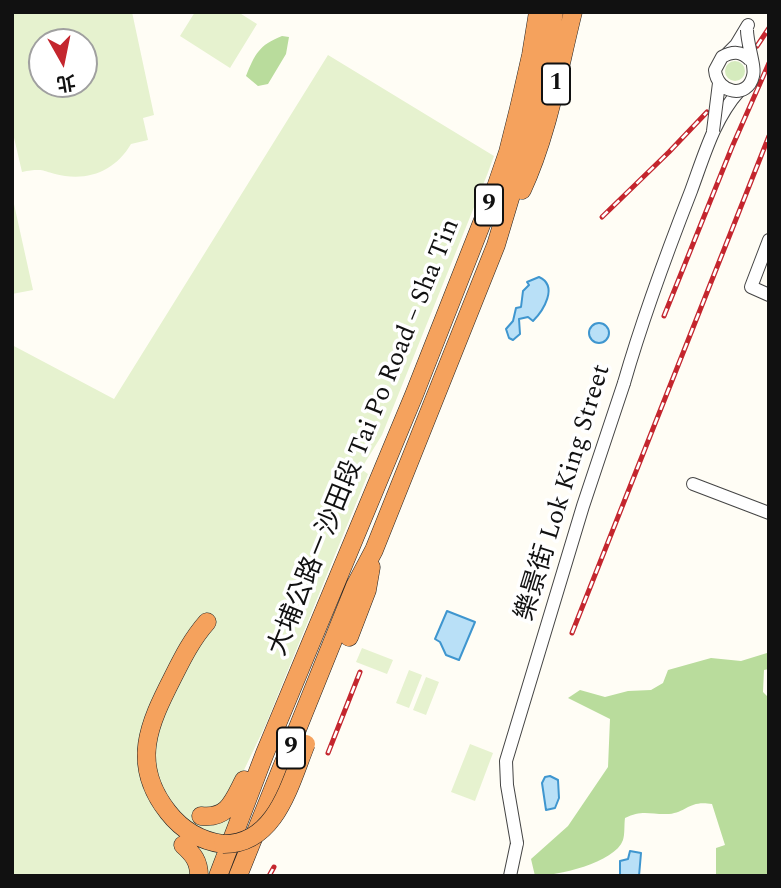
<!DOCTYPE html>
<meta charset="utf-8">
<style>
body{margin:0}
#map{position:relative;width:781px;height:888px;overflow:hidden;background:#fffdf5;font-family:Spectral,"Noto Sans TC",serif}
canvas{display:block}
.frame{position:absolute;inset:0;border:14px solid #111;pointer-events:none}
.north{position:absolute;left:28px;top:28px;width:70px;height:70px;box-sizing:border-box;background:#fff;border:2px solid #a0a0a0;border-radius:50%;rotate:171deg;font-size:19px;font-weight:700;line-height:28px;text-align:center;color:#111}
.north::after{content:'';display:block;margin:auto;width:24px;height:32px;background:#c4262e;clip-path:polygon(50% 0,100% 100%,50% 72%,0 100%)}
</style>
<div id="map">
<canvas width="781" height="888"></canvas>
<div class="frame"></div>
<div class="north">北</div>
</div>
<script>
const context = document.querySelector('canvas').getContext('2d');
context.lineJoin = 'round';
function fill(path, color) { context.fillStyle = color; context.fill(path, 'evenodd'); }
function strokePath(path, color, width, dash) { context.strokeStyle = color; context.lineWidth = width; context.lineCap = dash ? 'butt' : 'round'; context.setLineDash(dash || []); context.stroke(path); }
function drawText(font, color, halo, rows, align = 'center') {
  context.font = font + ' Spectral,"Noto Sans TC",serif'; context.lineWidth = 7; context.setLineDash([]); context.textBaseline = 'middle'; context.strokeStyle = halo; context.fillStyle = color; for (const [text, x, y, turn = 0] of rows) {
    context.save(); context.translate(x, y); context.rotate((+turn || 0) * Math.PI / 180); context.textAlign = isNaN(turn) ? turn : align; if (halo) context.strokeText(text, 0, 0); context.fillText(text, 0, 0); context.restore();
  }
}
fill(new Path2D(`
 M725 71a10 10 0 1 1 20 0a10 10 0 1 1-20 0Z`), '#d5ebbd');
fill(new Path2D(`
 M282 36 289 37 286 54 268 84 258 86 246 76C255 54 259 45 282 36Z
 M767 653 769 669 764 670 763 692 769 698V876H716V848L725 845 712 804C689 800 687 812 669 814 651 815 643 809 625 818 624 825 625 834 623 840 615 863 556 876 535 876L531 859 568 826 608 767 610 719 568 698 580 690 605 697 628 691 651 690 663 683 668 670 711 658 741 661Z`), '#b9dc9c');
fill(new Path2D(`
 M12 12H132L154 115 143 118 148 140 131 144C117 168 93 180 65 176 43 173 47 167 22 172L12 129ZM42 42H84V84H42Z
 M195 12H238L257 24 230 68 180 36Z
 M328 55 494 156 487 175 382 435 361 469 368 474 266 724 233 793 241 798 210 876H12V345L114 399Z
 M12 195 33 290 12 294Z
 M362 648 393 660 387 674 356 662Z
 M409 670 422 675 409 708 396 703Z
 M426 677 439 682 426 715 413 710Z
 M470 744 493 753 475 801 451 792Z`), '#e6f2cf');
const water = new Path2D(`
 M539 277C559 286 543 311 533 321L528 317 519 319 520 334 513 340 509 338 506 329 513 321 516 308 521 307 523 291 529 285 527 282Z
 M589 333a10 10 0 1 1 20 0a10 10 0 1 1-20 0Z
 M447 611 475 622 459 660 446 655 440 642 435 639Z
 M550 776 558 780 559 798 555 808 546 810 542 783 545 777Z
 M630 851 641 853 639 876 620 875V861L628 859Z`);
fill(water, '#b9e0f7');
strokePath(water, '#3f96cf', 2);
const minor = new Path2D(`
 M728 53 736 45 748 25
 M769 240 751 287 769 295
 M624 383C643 317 666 255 691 191 704 156 714 119 739 91
 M693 484 769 513
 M510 876 517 843`);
const highway = new Path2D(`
 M522 190C548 134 558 72 573 12
 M207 622C192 639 183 657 173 677 149 724 130 764 168 812 182 830 201 841 223 844
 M349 637 367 590 371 567
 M201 816C228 819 233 801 244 780
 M183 845C193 854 199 861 199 876
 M218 876 265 753 414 395 496 187 508 152 519 108 531 55 538 12
 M238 876 355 586 374 550 496 245 535 115 554 12`);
strokePath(minor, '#444', 14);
strokePath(highway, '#222', 19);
strokePath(minor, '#fff', 12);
strokePath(highway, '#f5a25d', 18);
const rail = new Path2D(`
 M757 46 769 28
 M602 217 669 152 707 112
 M664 316 732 147 769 63
 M572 633 769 136
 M328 753 360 672
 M269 876 274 867`);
strokePath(rail, '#c4262e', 5);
strokePath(rail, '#fff', 2.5, [8]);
const minorBridge = new Path2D(`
 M747 30C747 44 756 67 753 76 748 99 717 94 715 70L722 57C733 51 741 51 750 60
 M713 131 719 83
 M517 843 507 785 506 761 583 506 624 383`);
const highwayBridge = new Path2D(`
 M223 844C276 845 290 783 306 744`);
strokePath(minorBridge, '#444', 14, []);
strokePath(highwayBridge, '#222', 19, []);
strokePath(minorBridge, '#fff', 12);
strokePath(highwayBridge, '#f5a25d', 18);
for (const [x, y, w] of [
 [556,84,28],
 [489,205,28],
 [291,748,28]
]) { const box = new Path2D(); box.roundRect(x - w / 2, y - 20.5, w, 41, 5); context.fillStyle = '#fff'; context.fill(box); strokePath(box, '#111', 2); }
drawText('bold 24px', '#111', null, [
 ["1",556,84],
 ["9",489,205],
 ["9",291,748]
]);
drawText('26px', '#111', '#fff', [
 ["大埔公路－沙田段 Tai Po Road – Sha Tin",366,438,-68],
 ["樂景街 Lok King Street",565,493,-73]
]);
</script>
